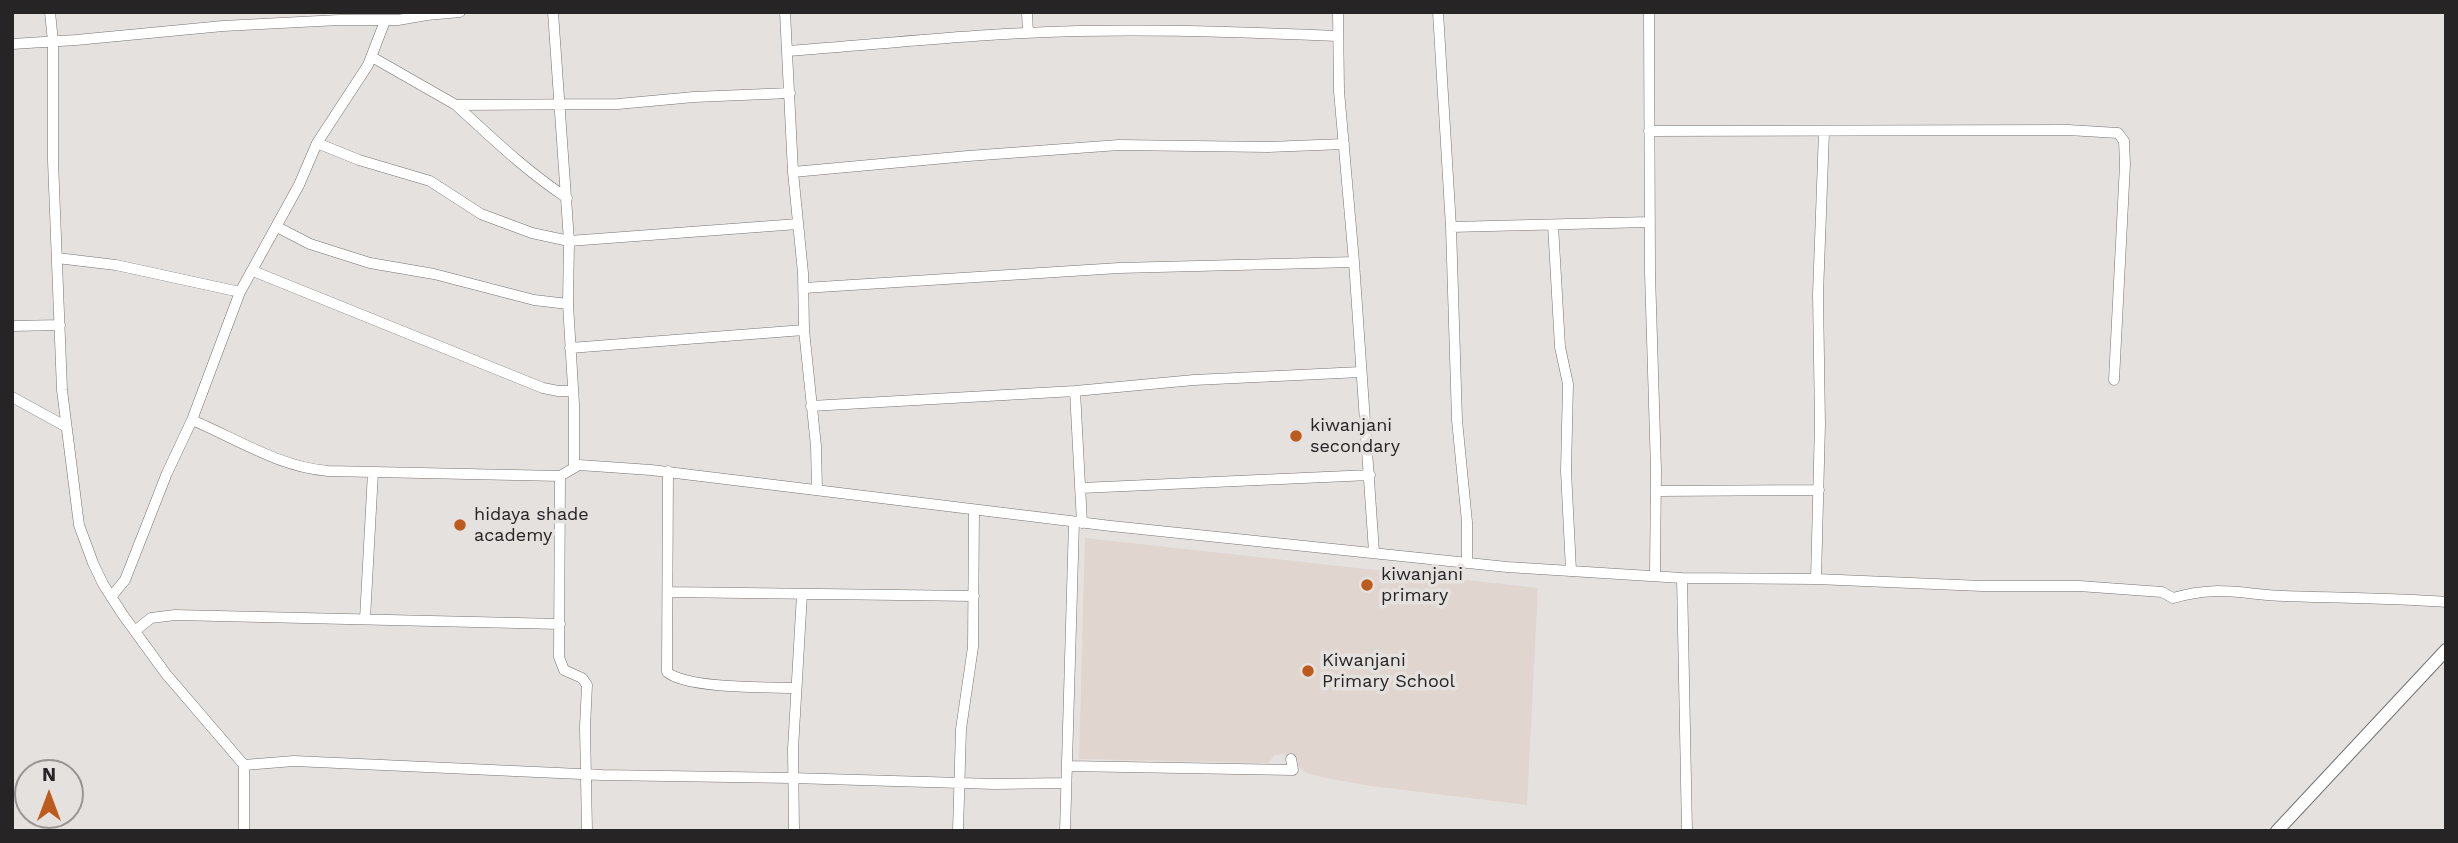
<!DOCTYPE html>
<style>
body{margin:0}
#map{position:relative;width:2458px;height:843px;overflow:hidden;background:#e5e1df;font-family:"Work Sans",sans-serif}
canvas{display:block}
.frame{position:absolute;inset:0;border:14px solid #262424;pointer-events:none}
.north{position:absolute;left:14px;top:759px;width:70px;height:70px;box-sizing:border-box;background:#e5e1df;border:2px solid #999594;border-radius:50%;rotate:0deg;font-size:19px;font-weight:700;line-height:28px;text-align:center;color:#262424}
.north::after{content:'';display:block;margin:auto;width:24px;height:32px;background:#bc5b1d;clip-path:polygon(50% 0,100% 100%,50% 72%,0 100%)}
</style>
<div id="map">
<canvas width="2458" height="843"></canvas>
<div class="frame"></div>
<div class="north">N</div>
</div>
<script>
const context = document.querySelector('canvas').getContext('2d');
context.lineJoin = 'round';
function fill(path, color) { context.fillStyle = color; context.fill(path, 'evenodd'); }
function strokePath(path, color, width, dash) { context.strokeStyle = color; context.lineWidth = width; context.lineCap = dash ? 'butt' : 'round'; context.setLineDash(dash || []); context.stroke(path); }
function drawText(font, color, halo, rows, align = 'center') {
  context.font = font + ' "Work Sans",sans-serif'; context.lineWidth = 7; context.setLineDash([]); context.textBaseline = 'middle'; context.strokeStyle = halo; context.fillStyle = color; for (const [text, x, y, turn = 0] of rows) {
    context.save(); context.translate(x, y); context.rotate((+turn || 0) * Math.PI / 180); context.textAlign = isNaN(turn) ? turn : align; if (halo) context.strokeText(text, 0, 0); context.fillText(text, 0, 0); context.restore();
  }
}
fill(new Path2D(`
 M1085 538 1538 588 1527 805 1371 786 1326 778 1306 773 1284 754 1275 755 1268 763 1079 759Z`), '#e0d5cf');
const minor = new Path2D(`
 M50 12 53 42V161L62 390 79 525 93 563 103 584 123 615 166 674 244 765V831
 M553 12 569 241 568 304 574 404V467
 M785 12 793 172 803 273 804 330 816 446 817 490
 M1027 12 1028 33
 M1338 12 1339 91 1354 262 1374 552
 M1438 12 1451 227 1457 420 1467 522V563
 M1649 12 1650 273 1656 470 1655 575
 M12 44 76 40 223 26 339 20H398L427 15 460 12
 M787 51C884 44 981 33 1078 31 1164 29 1251 32 1337 36
 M372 57 456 105 618 104 694 97 790 93
 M456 105C492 138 526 171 567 198
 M1649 131 2068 130 2118 133 2124 141 2125 164 2114 380
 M317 143 359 160 430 181 481 214 532 233 569 241 798 224
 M793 172 968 156 1119 145 1268 147 1344 144
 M1553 225 1560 347 1568 384 1566 471 1571 570
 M277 227 310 244 370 263 434 274 534 300 568 304
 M1451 227 1649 222
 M57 258 116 265 240 292
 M253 271 543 388 558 391H573
 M804 288 1119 268 1354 262
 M12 326 60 325
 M570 348 804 330
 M1075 391 1082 523
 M12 397 65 426
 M811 406 1075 391 1194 380 1361 372
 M192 420C237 439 279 467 328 471L560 476 579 465 651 470 1111 526 1507 567 1682 578 1816 579 1982 586H2079L2162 592 2173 598C2216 585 2241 594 2284 596 2338 598 2392 598 2446 602
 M668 471 667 672C687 689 768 687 796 688
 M560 476 559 657 564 670 582 678 587 685 585 727 587 831
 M1081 488 1370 475
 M1656 491 1819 490
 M1682 578 1687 831
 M1816 579 1820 424 1818 294 1824 132
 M668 592 974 596
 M111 597 125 580 167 473 192 420 240 292 299 185 317 143 368 65 385 21
 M365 619 373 472
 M135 631 151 618 175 615 560 624
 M244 765 294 761 602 775 792 778 995 784 1065 783
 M1068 766 1293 770 1291 759
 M794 831 793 749 802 594
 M958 831 961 729 973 647 974 510
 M1065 831 1074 522`);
const tertiary = new Path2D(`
 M2277 831 2446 650`);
strokePath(minor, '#767371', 11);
strokePath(tertiary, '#767371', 14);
strokePath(minor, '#fff', 10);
strokePath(tertiary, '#fff', 12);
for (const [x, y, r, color] of [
 [1296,436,7,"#bc5b1d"],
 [460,525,7,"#bc5b1d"],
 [1367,585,7,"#bc5b1d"],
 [1308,671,7,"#bc5b1d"]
]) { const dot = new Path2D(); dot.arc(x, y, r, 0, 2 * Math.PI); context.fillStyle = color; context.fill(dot); strokePath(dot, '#e5e1df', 2.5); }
drawText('18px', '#262424', '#e5e1df', [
 ["kiwanjani",1310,426],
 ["secondary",1310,447],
 ["hidaya shade",474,515],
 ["academy",474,536],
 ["kiwanjani",1381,575],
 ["primary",1381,596],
 ["Kiwanjani",1322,661],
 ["Primary School",1322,682]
], 'left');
</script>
